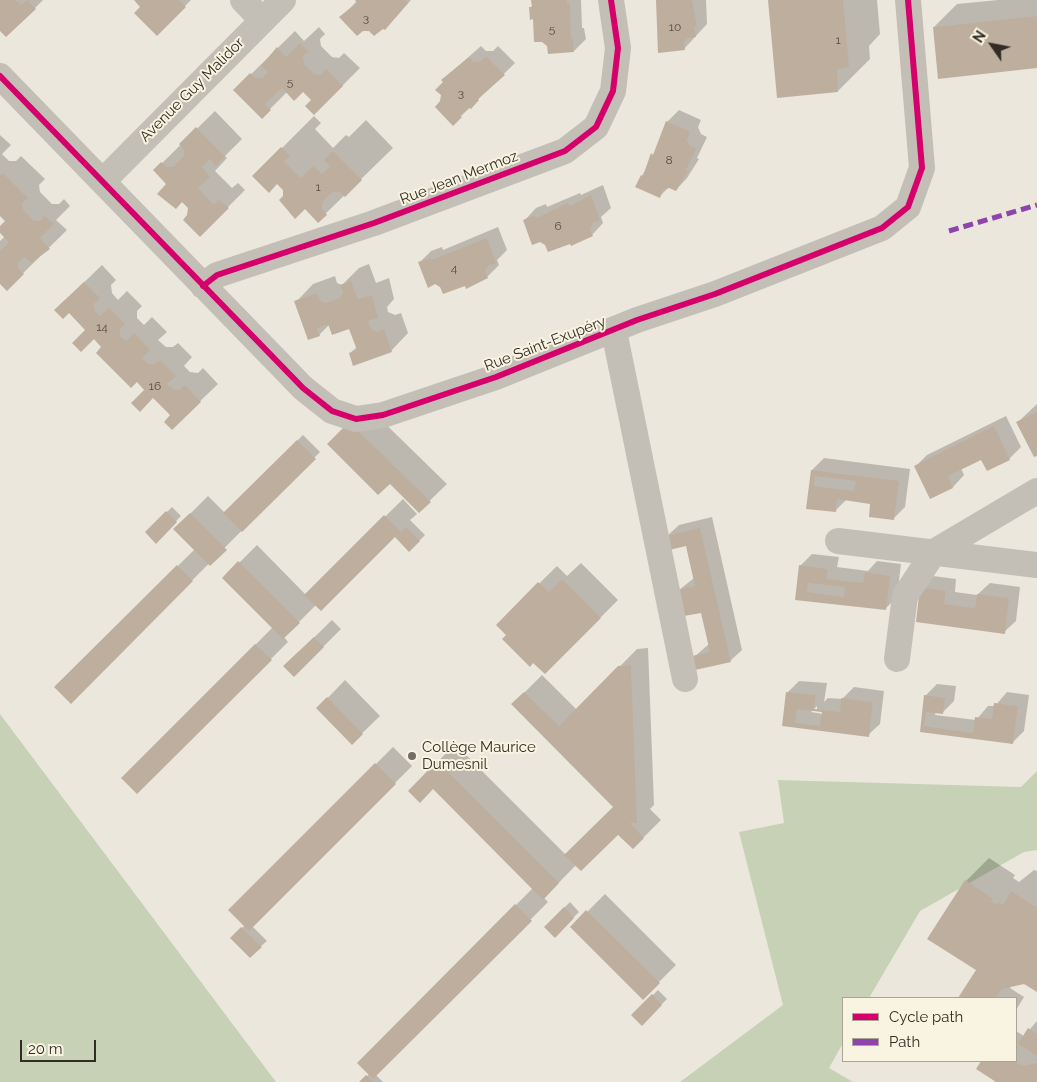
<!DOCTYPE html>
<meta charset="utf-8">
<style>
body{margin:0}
#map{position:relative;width:1037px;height:1082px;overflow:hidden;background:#ebe7dc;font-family:Raleway,sans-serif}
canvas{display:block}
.legend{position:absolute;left:842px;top:997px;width:175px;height:65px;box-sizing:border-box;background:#f9f3e2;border:1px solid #aaa396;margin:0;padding:6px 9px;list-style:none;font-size:15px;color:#332c25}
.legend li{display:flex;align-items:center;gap:10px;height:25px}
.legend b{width:25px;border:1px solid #aaa396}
.north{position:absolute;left:967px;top:20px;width:50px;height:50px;-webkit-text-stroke:4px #f9f3e2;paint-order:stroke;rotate:303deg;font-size:14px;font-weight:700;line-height:20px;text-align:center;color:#332c25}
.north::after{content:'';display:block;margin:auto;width:18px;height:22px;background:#332c25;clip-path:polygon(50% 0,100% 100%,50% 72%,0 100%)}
.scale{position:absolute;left:20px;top:1040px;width:76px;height:22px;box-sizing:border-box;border:2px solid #332c25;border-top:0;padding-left:6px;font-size:15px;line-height:18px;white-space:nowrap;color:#332c25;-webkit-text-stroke:4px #f9f3e2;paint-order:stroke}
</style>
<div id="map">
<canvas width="1037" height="1082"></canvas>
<ul class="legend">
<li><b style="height:6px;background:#d6006c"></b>Cycle path</li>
<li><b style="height:6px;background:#8e44ad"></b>Path</li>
</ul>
<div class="north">N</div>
<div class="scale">20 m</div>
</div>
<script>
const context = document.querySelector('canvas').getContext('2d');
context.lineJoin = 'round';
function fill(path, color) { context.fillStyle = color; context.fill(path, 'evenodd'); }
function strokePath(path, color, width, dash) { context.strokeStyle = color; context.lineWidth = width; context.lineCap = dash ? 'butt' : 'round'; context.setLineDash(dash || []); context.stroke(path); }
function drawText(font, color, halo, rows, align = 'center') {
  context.font = font + ' Raleway,sans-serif'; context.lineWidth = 4; context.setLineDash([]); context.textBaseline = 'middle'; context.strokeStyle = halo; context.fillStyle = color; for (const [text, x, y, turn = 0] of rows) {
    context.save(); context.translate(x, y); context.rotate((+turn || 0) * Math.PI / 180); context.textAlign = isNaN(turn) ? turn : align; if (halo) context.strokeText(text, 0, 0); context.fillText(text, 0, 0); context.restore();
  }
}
fill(new Path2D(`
 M0 714 276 1082H0Z
 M1037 771V850L1024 852 920 911 869 998H843V1043L829 1068 853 1082H680L783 1005 739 832 784 823 778 780 1021 787Z`), '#c7d1b6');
fill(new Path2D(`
 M0 0H43L35 8 0 29Z
 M136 0H191L157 34Z
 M358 0H411L396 17 370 30 341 17Z
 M532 0H581L582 28H584L586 39 574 51 548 45 534 18 530 8 533 5Z
 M657 0H706L707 24 684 49Z
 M769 0H877L880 34 869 46 870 59 838 91Z
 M998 0H1037V67L934 27 957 4Z
 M319 27 325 34 320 39 321 46 332 57 339 58 344 53 360 68 314 114 312 100 303 91 287 92 262 117 235 90 295 31 304 41Z
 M481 46 486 51H493L498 46 515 63 453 124 442 102 455 69Z
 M679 110 701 120 698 127 701 134 707 137 697 158 699 159 687 178 676 190 669 187 660 196 642 176 656 150 667 122Z
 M215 111 242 139 225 156 227 158 215 171 232 188 238 183 245 190 200 235 189 215V208L155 170Z
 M314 116 321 123 315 129 333 148 346 135 349 137 366 120 393 148 318 221 305 207 284 197V189L277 183 254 176Z
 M0 135 11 145 2 154 9 161H16L21 156 45 179 39 185 40 192 52 204H59L64 199 70 206 56 220 67 230 7 289 0 283V241L5 236 0 228 7 221 0 214Z
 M603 185 611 208 601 217 603 223 592 235 570 242 546 244 525 220 536 208 546 204 547 207 580 193 581 195Z
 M498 227 507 250 497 260 499 265 487 277 466 285 441 286 420 262 431 251 442 247 443 250Z
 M369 264 376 283 389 278 394 299 387 307 388 312 395 315 401 313 408 333 391 351 350 353 357 347 350 328 330 324 319 335 296 302 313 284 335 276 337 283 342 285 359 268Z
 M102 265 116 280 111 285 112 293 118 300 127 291 142 306 137 311V318L144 325 152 317 167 332 158 340 166 347H173L178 343 192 357 184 366 190 372 198 373 203 368 218 384 172 428 171 415 87 330 73 293Z
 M1037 404V454L1018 422Z
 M367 406 447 484 419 511 390 482 329 444Z
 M1006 416 1021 447 1009 459 987 470 981 458 961 468 964 475 953 487 931 498 916 466 927 455Z
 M303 435 320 452 71 702 56 687 195 549 175 529 208 496 225 513Z
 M824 458 910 469 905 507 893 519 871 503 847 499 835 511 807 508 812 470Z
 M403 499 417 514 410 520 425 535 419 541 395 536 316 605 284 637 288 642 137 792 123 778 273 627 224 578 257 545 306 595Z
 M172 507 181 516 156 542 147 532Z
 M712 517 742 650 730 661 694 657 709 644 702 611 679 590 694 578 687 544 667 536 679 525Z
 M812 554 839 557 837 567 868 571 877 561 901 564 897 597 885 609 797 598 800 566Z
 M581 563 618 600 545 673 497 625 557 566 567 576Z
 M933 576 956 579 955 592 977 595 990 583 1020 587 1016 621 1004 632 917 621 921 588Z
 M332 620 341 629 294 676 285 666Z
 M648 648 654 805 650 809 661 820 633 848 618 833 576 865 544 898 548 902 376 1075 383 1082H361L369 1074 358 1063 533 888 434 788 409 791 455 744 566 855 615 807 513 704 542 675 577 710 637 649Z
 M345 680 380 716 352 743 318 708Z
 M799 681 827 683 824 702 828 698 842 699 854 687 884 691 880 724 868 735 784 725 788 692ZM817 706V710L824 711 823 714 811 712Z
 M937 684 956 686 954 701 943 712 936 711 935 715 976 720 988 706H995L1007 692 1029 695 1024 731 1013 742 921 731 925 696Z
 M393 747 412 766 252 926 267 941 250 956 232 938 245 925 230 910Z
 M989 858 1015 875 1013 878 1019 882 1034 870 1037 871V991L1024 982 1011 985 1010 988 1024 997 1016 1010V998H960L978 970 966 881Z
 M605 894 676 965 643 998 572 927Z
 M570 902 579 912 555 936 545 927Z
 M658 990 667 999 642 1024 633 1015Z
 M1037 1021V1082H998L977 1069 983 1061H1016V1031L1024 1036Z`), '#0003');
fill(new Path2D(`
 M0 0H15L21 5 27 0 36 9 6 37 0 31Z
 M134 0H179L186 7 157 36 134 13 140 7Z
 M355 0H405L408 3 385 30 383 29 374 36 369 31H363L357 36 339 17 357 3Z
 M531 0H567V4L570 3 571 39H573L574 52 548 54 547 46 542 42H534L533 19 530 20 529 7H532Z
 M656 0H692L697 26H694L696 37 688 38 684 42 685 50 658 53Z
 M768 0H843L849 67 837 69 838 92 777 98Z
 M1037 16V68L938 79 933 27Z
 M300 43 309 52 303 56 304 64 314 74 321 75 326 69 343 86 314 115 305 106 311 100 303 92 294 101 282 88 265 104 271 110 262 119 233 90 250 73 256 78H262L268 72 261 66 277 47 286 57Z
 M486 56 505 75 478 99 479 100 471 109 469 108 460 116 462 117 453 126 435 107 440 101 441 95 435 90 443 82 441 80 469 57 474 62H480Z
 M666 121 690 132 687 140 689 145 696 149 686 170 688 171 676 191 669 188 663 190 660 198 635 187 641 175 643 176 651 153 653 155Z
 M196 127 225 157 216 166 210 159 202 167 210 177 198 188 214 205 219 200 229 208 200 237 183 220 187 215 188 208 182 202 176 209 157 194 166 184 153 170 161 162 166 167H173L184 156V150L179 144Z
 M281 147 290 156 284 162 301 178 313 166 322 174 330 166 324 160 333 151 362 180 345 197 340 192H333L327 197 322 203V209L327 215 318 223 305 209 295 219 279 200 283 196V190L277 184 269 193 252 176Z
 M3 173 28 198 22 203 23 210 34 221H40L45 216 54 224 40 238 50 249 31 263 25 257 18 262V268L24 274 7 291 0 284V251L9 242 0 233V226L5 221 0 216V176Z
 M591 195 600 220 593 223 590 229 593 236 571 246 570 244 548 252 545 245 540 242 532 245 523 220 535 215 536 218 568 203 570 206Z
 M487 238 496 263 488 266 485 271 488 278 466 289 465 286 443 294 440 287 435 284 428 288 418 262 431 258V260Z
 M351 281 358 299 372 295 378 318 368 321 371 329 377 332 384 329 392 352 353 366 349 353 357 350 349 329 332 335 328 324 317 328 320 336 308 340 294 301 317 293 320 300 325 303 340 298 343 292 340 285Z
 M84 282 100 298 94 304 95 311 100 316 109 308 125 324 120 329V336L126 341 134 333 150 350 142 358 148 364H154L160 360 176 376 167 384 173 389 179 390 185 385 201 402 172 430 164 422 170 415 153 398 140 412 131 403 144 390 137 382 131 388 96 353 101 347 94 339 81 352 72 343 85 330 69 313 63 319 54 310Z
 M1037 412V456L1034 457 1016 422Z
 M349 422 431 502 419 513 390 484 378 495 327 444Z
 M994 426 1010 460 987 471 981 460 948 476 953 488 930 499 914 466Z
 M297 440 316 459 242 532 223 513Z
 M811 470 899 481 894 520 869 517 870 504 837 499 836 512 806 509ZM815 476 856 481 854 491 814 486Z
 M166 511 177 522 156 544 145 532Z
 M190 513 227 550 210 566 173 529Z
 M384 515 401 532 406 527 420 541 409 552 395 537 321 611 304 595Z
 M700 528 731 662 695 670 692 656 710 652 701 613 684 616 678 590 695 586 686 546 669 550 666 536Z
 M238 561 300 623 283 639 222 578Z
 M177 565 193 581 71 704 54 687Z
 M799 565 828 569 826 579 863 583 865 572 890 576 886 610 795 600ZM808 583 845 587 844 597 807 592Z
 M562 579 601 618 545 674 533 663 530 667 502 639 506 635 496 625 538 582 549 592Z
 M920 587 946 591 944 604 975 608 977 594 1009 598 1005 634 916 622Z
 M314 637 324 647 294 677 283 666Z
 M255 644 272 660 137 794 121 778Z
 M631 665 637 823H630L644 838 633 849 618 835 581 871 564 855 613 807 511 704 524 692 559 726 618 666Z
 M786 692 816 695 814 709 840 712 841 698 873 702 869 737 782 726ZM797 709 822 712 820 726 795 723Z
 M924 695 945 698 943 714 926 712 924 726 973 733 975 717 992 719 994 703 1018 706 1013 744 920 732Z
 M327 697 363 734 352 745 316 708Z
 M437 761 559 883 543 900 433 789 420 803 408 791Z
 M375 763 396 784 249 931 228 910Z
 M965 880 993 899 991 901 996 905 998 902 1003 905 1011 891 1037 908V992L1024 984 1002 989 996 998H958L976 970 927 939Z
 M515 904 532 921 373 1079 357 1063Z
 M564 907 574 918 555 938 544 927Z
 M586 910 660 983 643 1000 570 927Z
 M241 927 262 947 250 958 230 938Z
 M652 994 662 1005 642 1026 631 1015Z
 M1028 1028 1037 1034V1056L1018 1044Z
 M981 1061H1014L1023 1066 1037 1063V1082H996L976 1069Z
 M366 1075 373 1082H359Z`), '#beae9e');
strokePath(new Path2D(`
 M243 0 262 20
 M0 76 303 388 332 411 356 419 383 415 496 377 637 320 715 294 882 228 908 207 922 168 908 0
 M103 181 283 0
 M203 286 217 275 374 223 565 151 596 127 613 91 618 48 611 0
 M614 331 685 679
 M838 541 1037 565
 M897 659 905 596 934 552 1037 491`), '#c3bfb6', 26);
strokePath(new Path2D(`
 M949 231 1037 205`), '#8e44ad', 5, [10, 5]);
strokePath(new Path2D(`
 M0 76 303 388 332 411 356 419 383 415 496 377 637 320 715 294 882 228 908 207 922 168 908 0
 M203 286 217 275 374 223 565 151 596 127 613 91 618 48 611 0`), '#d6006c', 6);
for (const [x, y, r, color] of [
 [412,756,5,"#736d65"]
]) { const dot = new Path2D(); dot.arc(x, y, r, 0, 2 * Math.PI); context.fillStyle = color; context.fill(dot); strokePath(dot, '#f9f3e2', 2); }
drawText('12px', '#564c43', null, [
 ["3",366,18],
 ["10",675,27],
 ["5",552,29],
 ["1",838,40],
 ["5",290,82],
 ["3",461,93],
 ["8",669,160],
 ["1",318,187],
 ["6",558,226],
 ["4",454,268],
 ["14",102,327],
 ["16",155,386]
]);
drawText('15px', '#332c25', '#f9f3e2', [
 ["Avenue Guy Malidor",192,90,-45],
 ["Rue Jean Mermoz",459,178,-21],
 ["Rue Saint-Exupéry",545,344,-21]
]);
drawText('15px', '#332c25', '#f9f3e2', [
 ["Collège Maurice",422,747],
 ["Dumesnil",422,764]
], 'left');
</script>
